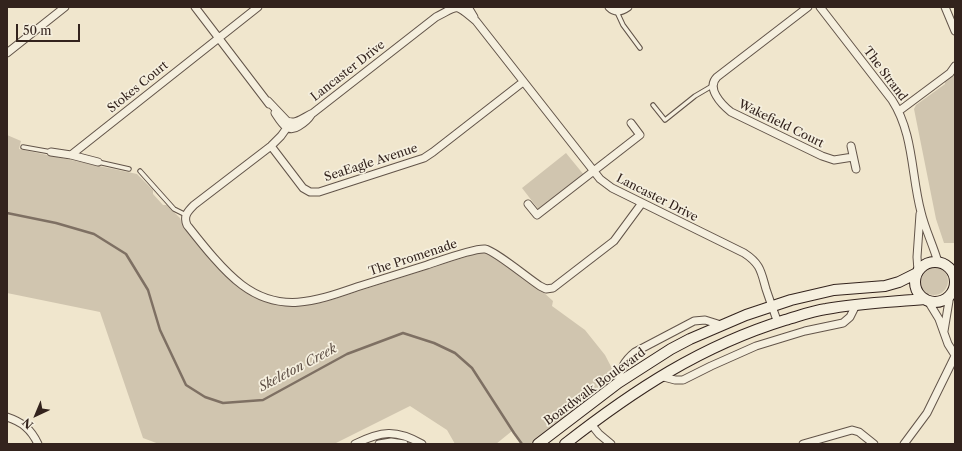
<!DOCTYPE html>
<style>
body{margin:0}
#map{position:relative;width:962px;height:451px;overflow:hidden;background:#f0e6cd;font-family:"Libre Caslon Text",serif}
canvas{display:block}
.frame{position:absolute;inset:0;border:8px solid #33231d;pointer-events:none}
.north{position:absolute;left:16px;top:395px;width:40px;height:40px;-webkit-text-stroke:3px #f5efde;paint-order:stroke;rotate:224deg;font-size:11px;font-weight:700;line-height:16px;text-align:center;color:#33231d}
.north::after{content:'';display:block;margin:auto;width:14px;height:18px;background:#33231d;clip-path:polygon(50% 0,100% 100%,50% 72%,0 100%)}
.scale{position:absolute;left:16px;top:24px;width:64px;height:18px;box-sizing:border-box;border:2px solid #33231d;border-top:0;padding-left:5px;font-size:12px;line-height:14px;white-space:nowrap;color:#33231d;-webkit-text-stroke:3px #f5efde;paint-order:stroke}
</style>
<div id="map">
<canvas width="962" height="451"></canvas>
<div class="frame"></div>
<div class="north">N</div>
<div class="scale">50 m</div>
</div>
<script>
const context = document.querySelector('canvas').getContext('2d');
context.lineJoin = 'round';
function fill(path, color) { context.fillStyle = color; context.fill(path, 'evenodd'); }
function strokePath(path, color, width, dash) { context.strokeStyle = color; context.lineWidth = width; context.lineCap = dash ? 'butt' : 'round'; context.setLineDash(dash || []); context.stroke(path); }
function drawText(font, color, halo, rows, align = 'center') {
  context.font = font + ' "Libre Caslon Text",serif'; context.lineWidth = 3.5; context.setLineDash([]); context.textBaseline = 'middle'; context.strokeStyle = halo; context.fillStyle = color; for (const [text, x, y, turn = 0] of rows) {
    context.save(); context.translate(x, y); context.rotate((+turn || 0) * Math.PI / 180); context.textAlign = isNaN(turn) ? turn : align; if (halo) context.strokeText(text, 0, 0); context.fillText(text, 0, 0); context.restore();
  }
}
fill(new Path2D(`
 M955 75V243H944L936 219 914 109 916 105 945 84V80Z
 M7 135 21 141 19 149 137 174 153 190V194L163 205H167L180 218 182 224C200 245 221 277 245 291 254 297 264 299 274 302 291 306 307 306 325 302L478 253H487L542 291 553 301 552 306 585 330 605 355 617 378 530 444H522L512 431 496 444H455L447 430 410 406 334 444H159L143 438 100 312 7 293Z
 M566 153 584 175 539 210 522 188Z
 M920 281a14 14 0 1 1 28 0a14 14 0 1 1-28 0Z`), '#d0c5af');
strokePath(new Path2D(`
 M7 213 56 223 94 234 126 254 148 290 160 330 186 385 205 397 223 403 263 400 347 354 403 333 434 343 455 353 472 368 514 433 522 444`), '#7e7063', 2.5);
const lane = new Path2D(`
 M617 12 623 25 640 48
 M653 105 665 120 695 96 712 86
 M23 147 51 152
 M98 162 129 169
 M140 171 174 209 186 215`);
const street = new Path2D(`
 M195 7 269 104
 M468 7 474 17
 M609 7C615 13 621 12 628 7
 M808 7 717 77C706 88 721 104 731 112L822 156 834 160 853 157
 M820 7 892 100C914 134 911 175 921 212 925 229 933 245 938 262
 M945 7 955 31
 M7 53 65 7
 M268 101 287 121C296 125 304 117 313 113L436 17C460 5 454 3 476 21L600 179 612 188 744 253C761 264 761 272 766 289 770 301 774 312 778 323
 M899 111 950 73 955 66
 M275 113C281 122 287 134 299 126 304 123 308 120 311 115
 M291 122 281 136 271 146 194 205C188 211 183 216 187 225 202 244 223 271 242 285 282 315 319 300 360 286 382 279 405 272 427 265 439 261 474 248 485 249 494 250 529 279 540 286L546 289 553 288 614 241 642 203
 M271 146 303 188 310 192H319L424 158 433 152 523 82
 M851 146 856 169
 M51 152 71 155 98 162
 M71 155 258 7
 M528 204 537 215 640 135 631 123
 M918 271 917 257 920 214
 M928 301 939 319 948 344 955 355
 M944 331 950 295
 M660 376 675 380H683L711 366 756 346 805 331 843 323 850 317 856 305
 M618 383C620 369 624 361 635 352L694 321 705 320 721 325
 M7 417C22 422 31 429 38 444
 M591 424 599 434 611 444
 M355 444C381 431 396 429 422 444
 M379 444 391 442 404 444
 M803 444 852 430 859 432 874 444
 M904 444 927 413 955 356`);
const secondary = new Path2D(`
 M915 282a20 20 0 1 1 40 0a20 20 0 1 1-40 0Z
 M538 444 618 383 671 349 690 339 746 315 791 300 834 290 885 286 899 282 917 273
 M565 444C634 390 701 346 785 320 799 316 812 311 826 309 859 303 892 302 925 299`);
strokePath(lane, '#625449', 5.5);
strokePath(street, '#625449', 9);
strokePath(secondary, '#33231d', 12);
strokePath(lane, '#f5efde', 3.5);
strokePath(street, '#f5efde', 7);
strokePath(secondary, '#f5efde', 10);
drawText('12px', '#33231d', '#f5efde', [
 ["Lancaster Drive",348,71,-38],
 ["The Strand",885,74,53],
 ["Stokes Court",138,87,-39],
 ["Wakefield Court",781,124,26],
 ["SeaEagle Avenue",371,163,-18],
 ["Lancaster Drive",657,198,27],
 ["The Promenade",413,258,-18],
 ["Boardwalk Boulevard",595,387,-36]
]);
drawText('italic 13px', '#5f5046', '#f5efde', [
 ["Skeleton Creek",298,368,-28]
]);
</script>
